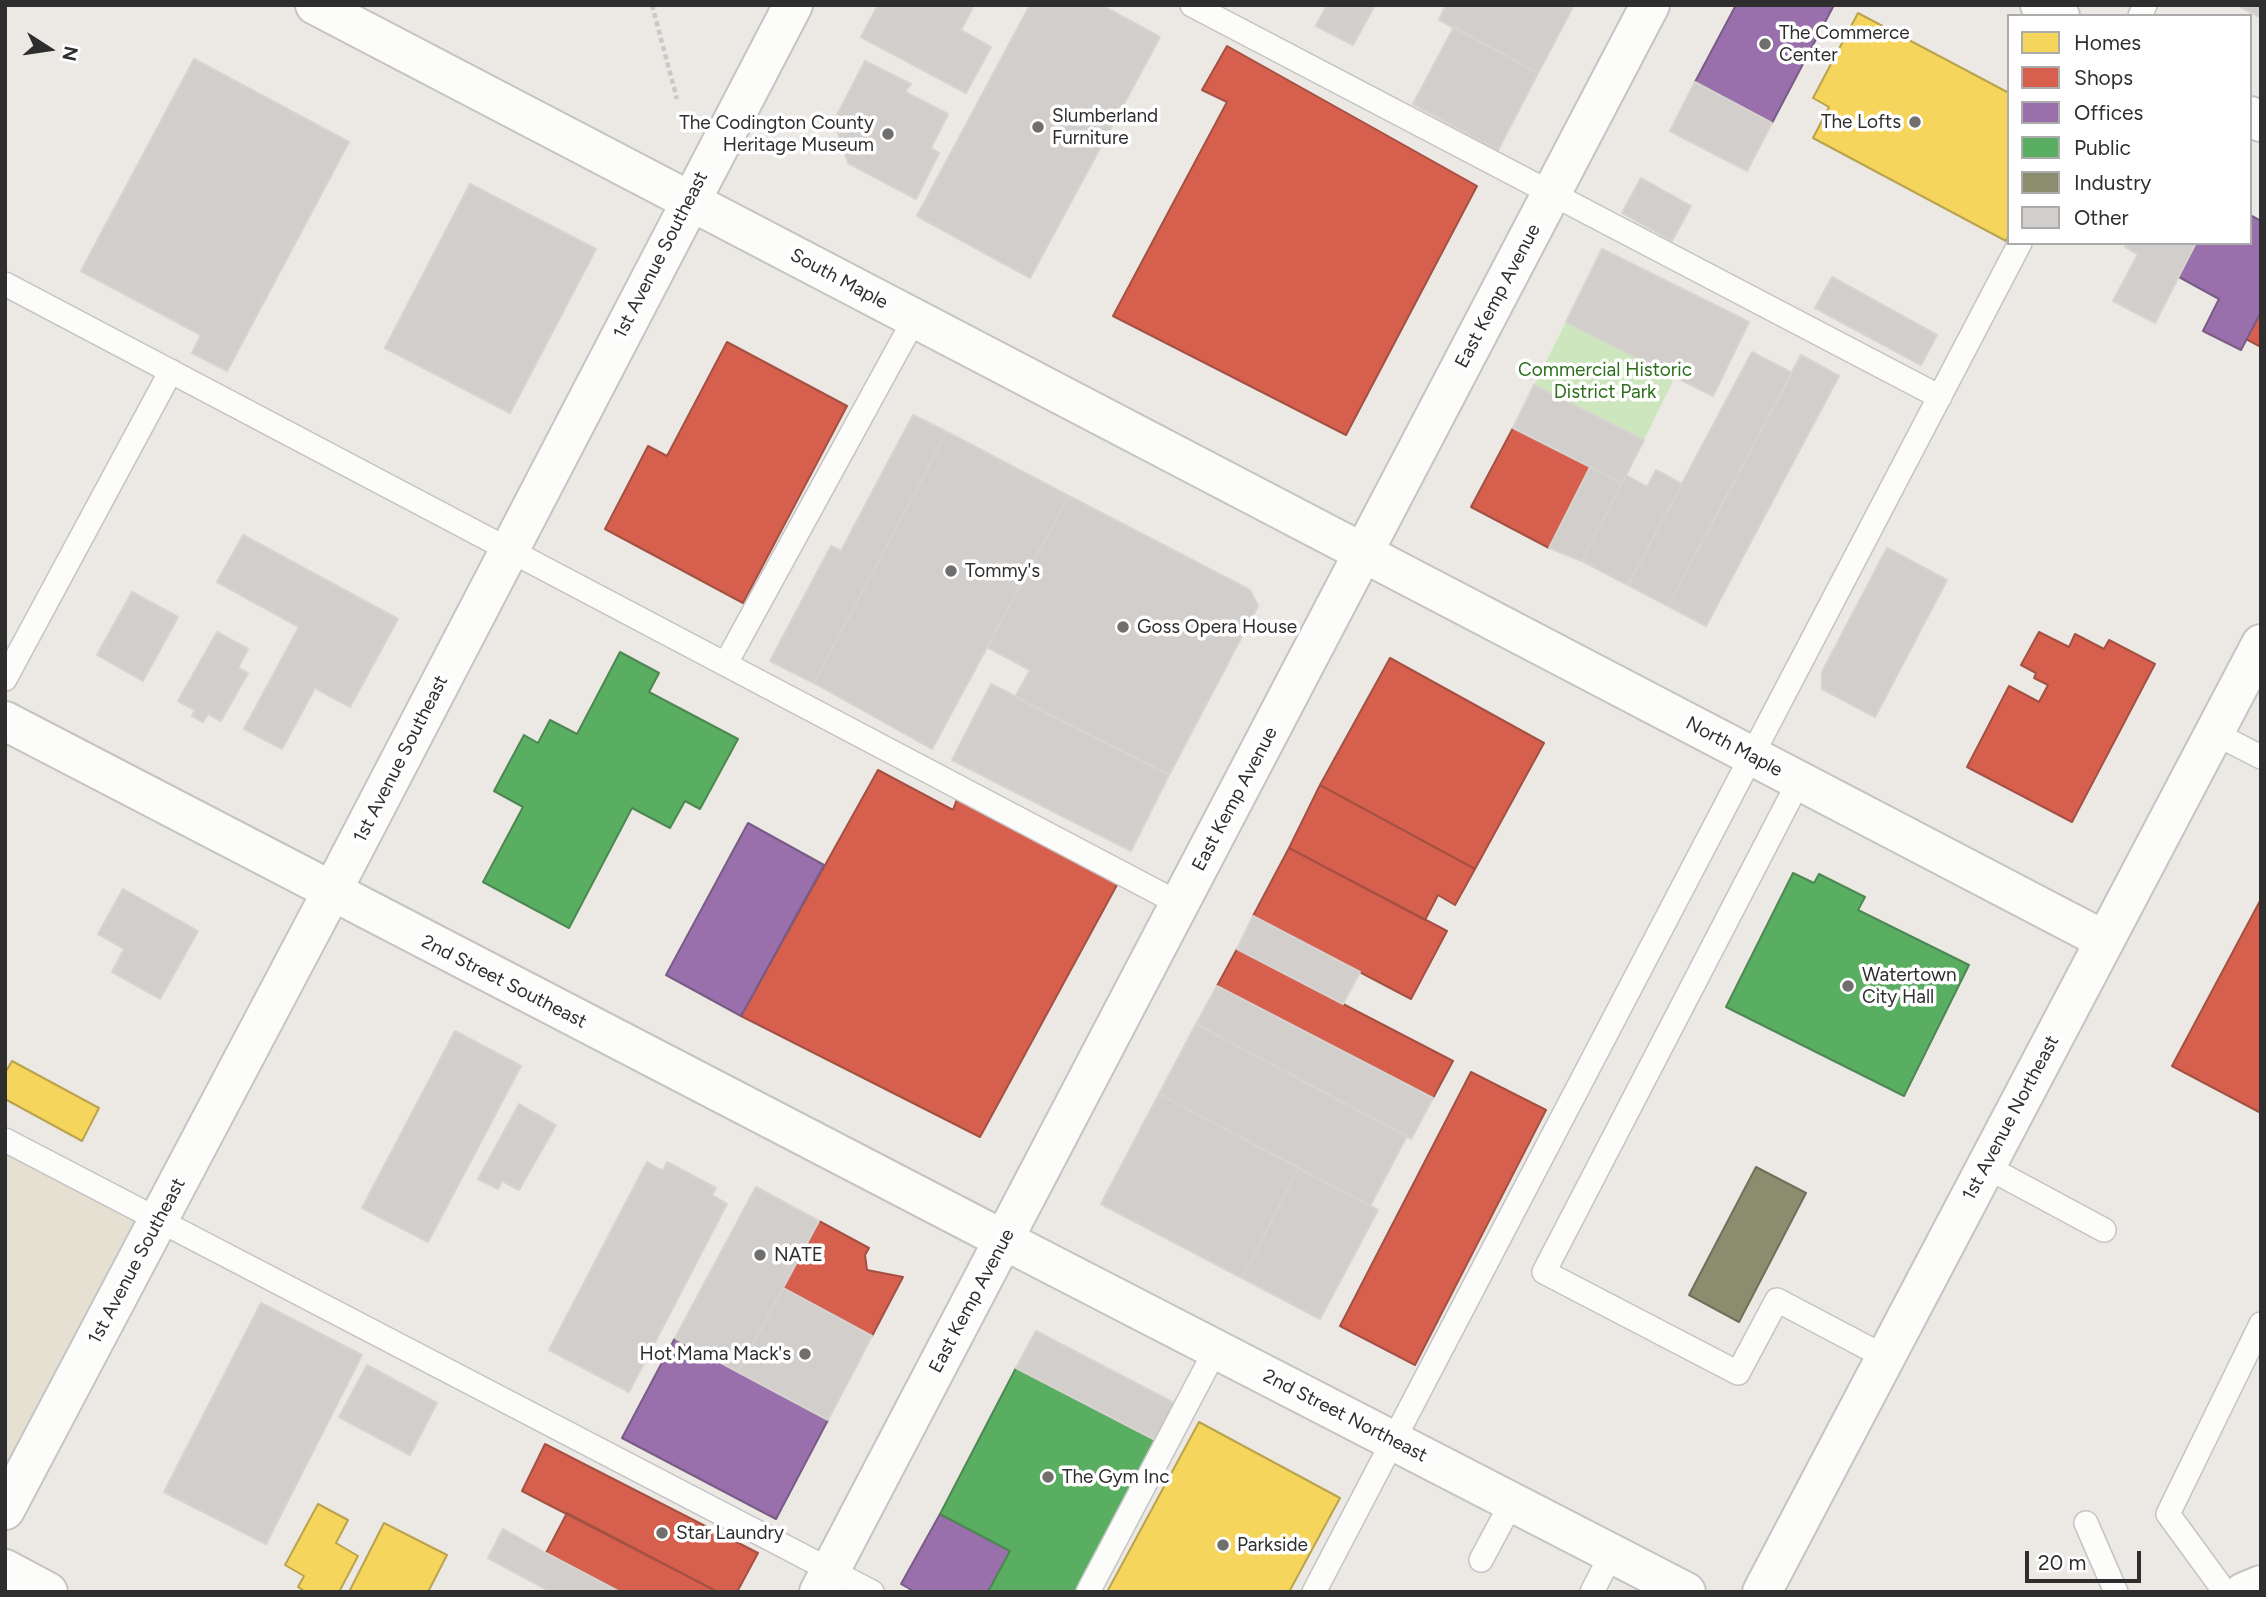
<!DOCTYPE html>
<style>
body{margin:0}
#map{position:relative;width:2266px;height:1597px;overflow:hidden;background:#ece8e4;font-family:Figtree,sans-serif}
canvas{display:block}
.frame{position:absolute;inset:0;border:7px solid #2e2e2e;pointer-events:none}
.legend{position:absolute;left:2007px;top:14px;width:245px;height:231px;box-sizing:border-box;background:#fff;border:2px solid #ababab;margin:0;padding:9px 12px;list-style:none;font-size:21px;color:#2e2e2e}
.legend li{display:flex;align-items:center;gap:14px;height:35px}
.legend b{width:35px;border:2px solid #ababab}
.north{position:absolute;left:14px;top:14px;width:70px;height:70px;-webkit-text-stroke:5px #fff;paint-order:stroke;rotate:102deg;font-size:19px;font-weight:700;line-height:28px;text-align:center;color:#2e2e2e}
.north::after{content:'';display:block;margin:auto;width:24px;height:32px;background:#2e2e2e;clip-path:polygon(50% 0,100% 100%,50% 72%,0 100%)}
.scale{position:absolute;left:2025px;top:1551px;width:116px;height:32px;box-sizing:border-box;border:4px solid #2e2e2e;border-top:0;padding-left:9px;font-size:21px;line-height:24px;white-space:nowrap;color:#2e2e2e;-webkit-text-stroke:5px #fff;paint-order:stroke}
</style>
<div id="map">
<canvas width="2266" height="1597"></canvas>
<div class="frame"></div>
<ul class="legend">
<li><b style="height:19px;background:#f6d55c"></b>Homes</li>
<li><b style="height:19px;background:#d6604d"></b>Shops</li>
<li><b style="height:19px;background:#9970ab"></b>Offices</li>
<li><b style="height:19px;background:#5aae61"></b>Public</li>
<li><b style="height:19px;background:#8c8c6e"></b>Industry</li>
<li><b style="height:19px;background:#d1cecb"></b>Other</li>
</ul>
<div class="north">N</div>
<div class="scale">20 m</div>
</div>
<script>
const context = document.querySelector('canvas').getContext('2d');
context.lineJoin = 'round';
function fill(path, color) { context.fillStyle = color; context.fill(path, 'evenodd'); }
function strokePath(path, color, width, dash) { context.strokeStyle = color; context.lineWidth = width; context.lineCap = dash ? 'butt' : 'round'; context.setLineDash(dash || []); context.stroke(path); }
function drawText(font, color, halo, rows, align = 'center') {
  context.font = font + ' Figtree,sans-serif'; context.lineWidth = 7; context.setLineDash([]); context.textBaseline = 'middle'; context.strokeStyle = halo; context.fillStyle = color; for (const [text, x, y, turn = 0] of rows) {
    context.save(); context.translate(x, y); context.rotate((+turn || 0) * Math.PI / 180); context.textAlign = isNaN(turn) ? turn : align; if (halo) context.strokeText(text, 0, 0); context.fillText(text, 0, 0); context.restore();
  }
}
fill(new Path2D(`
 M5 1140 159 1220 5 1510Z`), '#e6e0d3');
fill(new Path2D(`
 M1566 322 1675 377 1644 440 1534 385Z`), '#cee6be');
const homes = new Path2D(`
 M1858 13 2009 93V235L2006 241 1813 138 1829 107 1813 98Z
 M12 1061 99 1108 82 1141 5 1099V1073Z
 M1199 1422 1340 1498 1289 1592H1107Z
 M318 1504 348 1520 336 1543 358 1556 339 1592H306L298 1587 304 1576 285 1565Z
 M384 1523 447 1555 428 1592H349Z`);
fill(homes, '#f6d55c');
strokePath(homes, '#baa34e', 2);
const shops = new Path2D(`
 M1227 46 1477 186 1346 435 1113 316 1227 102 1202 90Z
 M2261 312V347L2246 339Z
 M727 342 847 406 743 603 605 529 648 446 667 456Z
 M1513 428 1590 467 1549 548 1471 507Z
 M2039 632 2069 647 2075 634 2104 649 2109 640 2155 664 2072 822 1967 767 2009 686 2039 702 2048 685 2034 678 2036 673 2021 665Z
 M1390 658 1544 743 1475 869 1320 785Z
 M878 770 953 810 957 799 1118 883 980 1137 741 1016Z
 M1320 785 1475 869 1455 905 1438 895 1425 920 1289 848Z
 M1289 848 1447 931 1411 999 1253 916Z
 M2261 899V1113L2172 1066Z
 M1237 949 1453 1061 1433 1098 1217 986Z
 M1471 1072 1546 1110 1415 1365 1340 1326Z
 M819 1221 869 1248 865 1255 867 1270 903 1277 872 1336 783 1288Z
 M545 1444 758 1553 737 1592H718L522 1491Z
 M567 1513 718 1592H620L546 1553Z`);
fill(shops, '#d6604d');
strokePath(shops, '#a45144', 2);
const offices = new Path2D(`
 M1736 5H1834L1772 123 1695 82Z
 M2250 215 2261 221V312L2241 350 2203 331 2219 299 2179 277 2196 243H2250Z
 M748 823 824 865 741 1016 666 975Z
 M675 1338 828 1420 776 1519 622 1438Z
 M940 1514 1010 1551 988 1592H915L901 1584Z`);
fill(offices, '#9970ab');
strokePath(offices, '#795c86', 2);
const public = new Path2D(`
 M620 652 659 673 649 692 738 739 700 809 685 801 670 828 632 808 569 928 483 882 523 807 494 791 524 735 538 743 550 720 577 734Z
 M1793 873 1814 883 1819 874 1865 897 1858 910 1969 965 1904 1096 1726 1007Z
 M1016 1368 1157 1441 1078 1592H988L1010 1551 940 1514Z`);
fill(public, '#5aae61');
strokePath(public, '#4d8852', 2);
const industry = new Path2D(`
 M1756 1167 1806 1193 1739 1322 1689 1295Z`);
fill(industry, '#8c8c6e');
strokePath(industry, '#70705b', 2);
const building = new Path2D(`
 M878 5H974L961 30 991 47 966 93 861 37Z
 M1030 5H1101L1160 37 1030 278 917 216Z
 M1327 5H1375L1353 45 1316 26Z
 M1446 5H1574L1538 73 1439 20Z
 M2237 5H2261V18Z
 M1454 27 1538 73 1498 150 1413 104Z
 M194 59 349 142 227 371 192 353 201 335 81 271Z
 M865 61 911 84 905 92 948 114 931 148 939 153 916 199 848 163 834 121Z
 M1695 82 1772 123 1747 171 1670 131Z
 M1641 178 1691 206 1672 241 1622 213Z
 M470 184 596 249 510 413 385 348Z
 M2127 243H2196L2155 323 2113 301 2138 254 2125 247Z
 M1602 249 1749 322 1713 396 1566 322Z
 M1832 277 1937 335 1921 365 1815 308Z
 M1752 352 1792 373 1668 606 1628 585Z
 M1801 355 1839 376 1706 626 1668 606Z
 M1534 385 1644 440 1622 483 1513 428Z
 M913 415 947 432 814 683 770 661 831 546 841 551Z
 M947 432 1069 496 932 749 814 683Z
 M1590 467 1622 483 1582 561 1549 548Z
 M1656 470 1682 484 1628 585 1582 561 1626 475 1647 487Z
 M1069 496 1250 590 1258 606 1169 775 1015 697 1030 670 987 647Z
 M243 535 398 619 350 707 315 688 282 749 244 729 299 627 217 582Z
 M1887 548 1947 580 1875 717 1822 689V672Z
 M132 592 178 617 143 681 97 655Z
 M217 632 248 649 238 668 248 673 221 721 208 714 203 722 192 716 195 710 178 701Z
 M991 684 1169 775 1131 851 952 760Z
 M123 889 198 931 160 999 112 972 124 949 98 934Z
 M1253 916 1360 972 1343 1004 1237 949Z
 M1217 986 1433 1098 1411 1139 1196 1024Z
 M1196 1024 1407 1136 1370 1206 1159 1094Z
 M455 1031 521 1066 428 1242 362 1208Z
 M1159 1094 1299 1168 1242 1278 1101 1204Z
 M519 1104 556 1125 519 1190 502 1181 498 1189 478 1179Z
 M647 1162 663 1171 667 1162 716 1188 712 1195 727 1204 629 1392 549 1350Z
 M1299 1168 1378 1210 1320 1319 1242 1278Z
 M756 1187 819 1221 738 1372 675 1338Z
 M783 1288 872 1336 828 1420 738 1372Z
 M261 1303 362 1355 266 1544 164 1492Z
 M1036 1331 1176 1404 1157 1441 1016 1368Z
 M367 1365 437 1403 410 1455 339 1417Z
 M503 1529 546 1553 620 1592H551L488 1558Z`);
fill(building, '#d1cecb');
strokePath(building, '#d7d4d0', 2);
const lane = new Path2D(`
 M1192 5 1940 397
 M2140 16 2145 5
 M5 284 1180 904
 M726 663 915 318
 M5 679 171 371
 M2214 733 2261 757
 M1799 781 1544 1272 1738 1373 1777 1300 1885 1357
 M5 1140 872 1592
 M1985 1166 2104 1230
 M2086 1523 2116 1592
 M1481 1560 1512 1502
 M1088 1592 1215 1351
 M1314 1592 2020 243
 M1592 1592 1612 1553
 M2225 1592 2168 1514 2261 1324`);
const street = new Path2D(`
 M315 5 2104 940
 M5 721 1004 1240
 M5 1569 48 1592`);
const secondary = new Path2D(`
 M2040 5 2060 16
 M2250 116 2261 122
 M1004 1240 1686 1592
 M5 1510 331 893 793 5
 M819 1592 1650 5
 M1762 1592 2261 644
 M2244 1592 2261 1585`);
strokePath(lane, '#c5c4c5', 26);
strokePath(street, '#c5c4c5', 42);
strokePath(secondary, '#c5c4c5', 42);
strokePath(new Path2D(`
 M652 5 677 99`), '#c9c9c8', 4.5, [5, 3.5]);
strokePath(lane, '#fcfcfb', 23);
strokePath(street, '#fcfcfb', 38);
strokePath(secondary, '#fcfcfb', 38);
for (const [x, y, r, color] of [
 [1765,44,7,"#706f6e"],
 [1915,122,7,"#706f6e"],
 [1038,127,7,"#706f6e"],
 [888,134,7,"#706f6e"],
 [951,571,7,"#706f6e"],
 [1123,627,7,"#706f6e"],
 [1848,986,7,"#706f6e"],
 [760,1255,7,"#706f6e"],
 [805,1354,7,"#706f6e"],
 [1048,1477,7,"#706f6e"],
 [662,1533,7,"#706f6e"],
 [1223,1545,7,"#706f6e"]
]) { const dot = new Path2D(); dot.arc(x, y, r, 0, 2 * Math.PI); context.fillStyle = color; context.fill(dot); strokePath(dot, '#fff', 2.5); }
drawText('19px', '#2e2e2e', '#fff', [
 ["The Commerce",1779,33],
 ["Center",1779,55],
 ["Slumberland",1052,116],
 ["Furniture",1052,138],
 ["The Lofts",1901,122,"right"],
 ["The Codington County",874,123,"right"],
 ["Heritage Museum",874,145,"right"],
 ["Tommy's",965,571],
 ["Goss Opera House",1137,627],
 ["Watertown",1862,975],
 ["City Hall",1862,997],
 ["NATE",774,1255],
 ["Hot Mama Mack's",791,1354,"right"],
 ["The Gym Inc",1062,1477],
 ["Star Laundry",676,1533],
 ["Parkside",1237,1545]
], 'left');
drawText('19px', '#2e2e2e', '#fff', [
 ["1st Avenue Southeast",661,255,-63],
 ["South Maple",839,279,28],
 ["East Kemp Avenue",1498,296,-62],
 ["North Maple",1734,747,28],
 ["1st Avenue Southeast",401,759,-63],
 ["East Kemp Avenue",1235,799,-62],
 ["2nd Street Southeast",504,982,27],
 ["1st Avenue Northeast",2011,1118,-62],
 ["1st Avenue Southeast",137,1261,-62],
 ["East Kemp Avenue",972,1301,-62],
 ["2nd Street Northeast",1345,1416,27]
]);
drawText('19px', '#2c6e1b', '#fff', [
 ["Commercial Historic",1605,370],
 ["District Park",1605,392]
]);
</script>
